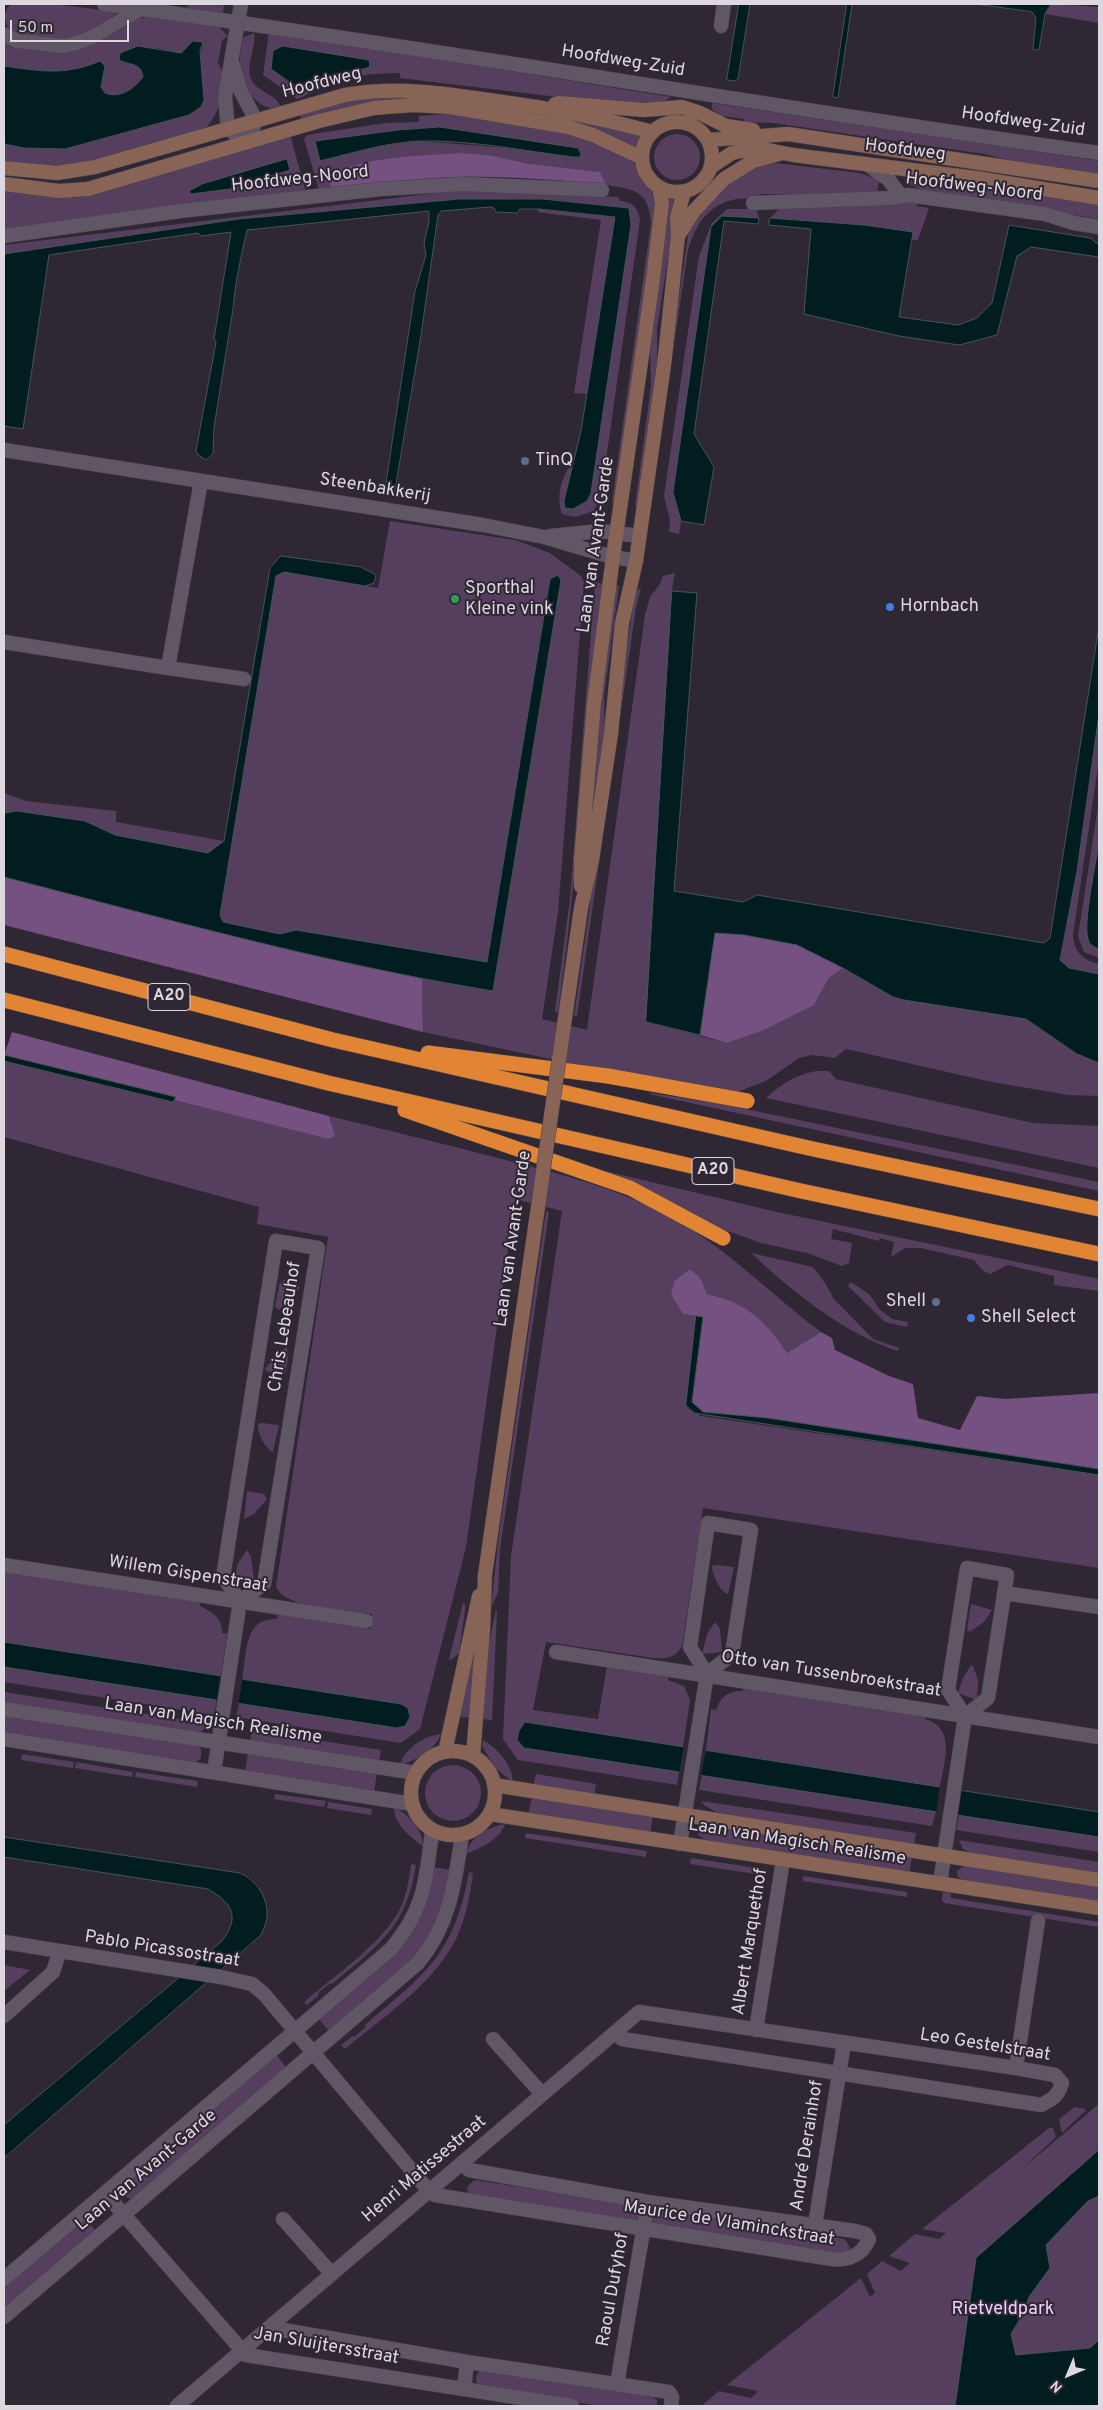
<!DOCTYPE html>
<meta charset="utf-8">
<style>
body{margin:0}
#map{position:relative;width:1103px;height:2410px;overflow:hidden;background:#302734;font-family:Overpass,sans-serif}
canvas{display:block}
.frame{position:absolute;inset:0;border:5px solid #ddd7e0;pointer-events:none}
.north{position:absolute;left:1043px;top:2350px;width:50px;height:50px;-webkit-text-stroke:4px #302734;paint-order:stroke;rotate:225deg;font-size:14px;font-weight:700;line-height:20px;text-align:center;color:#ddd7e0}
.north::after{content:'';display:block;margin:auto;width:18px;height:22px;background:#ddd7e0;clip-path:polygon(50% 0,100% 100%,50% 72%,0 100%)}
.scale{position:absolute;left:10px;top:20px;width:119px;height:22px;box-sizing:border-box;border:2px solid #ddd7e0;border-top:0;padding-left:6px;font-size:15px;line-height:18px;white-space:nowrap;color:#ddd7e0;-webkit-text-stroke:4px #302734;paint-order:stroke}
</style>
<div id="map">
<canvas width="1103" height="2410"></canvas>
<div class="frame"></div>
<div class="north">N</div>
<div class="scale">50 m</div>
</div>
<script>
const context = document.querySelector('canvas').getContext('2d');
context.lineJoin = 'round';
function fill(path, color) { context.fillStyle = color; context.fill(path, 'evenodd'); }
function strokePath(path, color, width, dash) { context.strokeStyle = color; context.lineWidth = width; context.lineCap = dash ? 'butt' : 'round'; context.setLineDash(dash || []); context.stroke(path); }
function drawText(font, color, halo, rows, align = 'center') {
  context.font = font + ' Overpass,sans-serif'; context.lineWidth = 4; context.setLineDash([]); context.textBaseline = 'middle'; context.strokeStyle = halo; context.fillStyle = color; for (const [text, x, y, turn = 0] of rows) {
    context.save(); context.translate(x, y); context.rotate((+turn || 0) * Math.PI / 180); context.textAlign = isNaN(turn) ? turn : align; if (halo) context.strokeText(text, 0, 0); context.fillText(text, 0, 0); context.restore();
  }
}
fill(new Path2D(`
 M12 4H53L119 12C100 25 82 37 60 40 45 42 3 37 5 17 5 11 7 7 12 4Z
 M188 4 220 5 224 4 223 13 187 8Z
 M1051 4 1099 7V23L1045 14Z
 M146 17 218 26 228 36 222 40 218 63C232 82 218 118 202 132L67 169 4 164V144L24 148 65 149 189 115 203 43 193 41 181 53 156 48 125 63C136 63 142 66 143 77 133 89 120 99 104 93L101 87 105 66 48 72 4 66V43L48 51 77 50 131 21Z
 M269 32 671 97 662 103 616 104 400 78V73C375 74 348 74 325 84 315 88 308 96 297 99L263 75ZM283 46 368 60 370 63 296 88 271 69 273 51Z
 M254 33C257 47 244 67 252 81 259 93 277 94 281 108 259 112 242 89 240 69 239 59 241 48 243 38Z
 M401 93 584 119 642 136 636 149 436 102 302 122 299 112 338 101Z
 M712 103 1099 161V176L1037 168 985 154 942 148 774 123 744 122V119L722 116 712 109Z
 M459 113 572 133 626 155 634 163 652 192 656 213 616 503 612 502 651 223C649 191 634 189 606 185L489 155 462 153 319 190 304 139 307 135 385 123 419 122V116ZM440 127 578 148 581 154 420 141 379 146 321 161 315 142 398 130Z
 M654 157a23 23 0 1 1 46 0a23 23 0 1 1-46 0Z
 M290 135 305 189 302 192 4 229V189L59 196Z
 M775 163 860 173 879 180 877 193 828 195 760 194C754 200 745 198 737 199 708 204 696 224 688 250L652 493V506L648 508 689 229 693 221C717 195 737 168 775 163Z
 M904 180 956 187 1033 191 1099 203V219L927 191 912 186Z
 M461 190 619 197 620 201C633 203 637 206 640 220L601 495 594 511 575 517 562 514C556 496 561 476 574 461L564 501 565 507 573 509 587 501 629 208 543 199H460L239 219 4 254V245Z
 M666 197 677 199 657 329V372L639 506H635L651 386 650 346Z
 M918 201 917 206 929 208 918 240H912L913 232 864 225 770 218 780 208 887 205Z
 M539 209 615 217 587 394 574 393 601 220 537 212Z
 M727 209H756L759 218 722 216 711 227 673 494 681 522 679 534 669 532 670 521 664 496 699 256 712 223Z
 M390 521 515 540 550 553 581 576 584 582 558 912 542 1019 587 1030 645 615 650 597 660 584 663 576 675 573 672 589 646 1022 727 1043 762 1031 814 1005 829 978 843 968 893 997 904 1000 1026 1019 1077 1054 1099 1063V1096L1068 1095 987 1081 846 1049 835 1058 812 1055 799 1058 766 1081 737 1092 640 1078 423 1032 422 979 493 991 561 580 558 575 550 579 548 589 487 962 296 930 280 934 224 923 220 915 276 576 283 572 378 588Z
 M595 582 603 584C587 726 578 870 558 1012L555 1011 570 899Z
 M613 585 619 586 604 697 605 740 588 859 600 684Z
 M641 588 636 607 577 1016H574L634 598 638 589Z
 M1099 714V760L1073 935C1074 952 1084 961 1099 964V974L1069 968 1060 961 1077 871Z
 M4 793 26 801 116 811V822L224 841 208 853 115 835 85 821 17 811 4 813Z
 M1099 800 1097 948 1099 949V958L1084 952 1078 936Z
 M4 1061 172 1102 174 1100 328 1139 332 1126 329 1116C387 1130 445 1144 502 1159 560 1174 618 1188 670 1217 726 1247 770 1294 821 1332L787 1353C767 1322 744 1301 707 1294L700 1277 690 1269 675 1280 683 1314 696 1316 686 1405 688 1409 701 1416 1099 1475V1568L703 1508 682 1646C675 1658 667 1659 653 1658L546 1642 533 1710 598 1719 607 1666 669 1674 668 1680 684 1686 690 1700 683 1747 525 1723 524 1748 679 1771 677 1785 518 1760 503 1739 511 1556 562 1211 515 1199 466 1547 420 1729 401 1743 236 1717 239 1703 397 1728 405 1726 410 1717 408 1708 401 1704 242 1679C247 1655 243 1617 277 1619L278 1614 370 1629 372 1614C348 1611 286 1609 276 1587L328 1237 257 1224 259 1207 4 1137Z
 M816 1071H829L836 1079 1033 1123 1099 1126V1168L766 1098C781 1084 796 1075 816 1071Z
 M652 1093 726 1105 1099 1182V1191L649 1094Z
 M605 1171 777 1212 1099 1279V1291L1054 1285V1276L1008 1265 990 1274 982 1270 974 1260 921 1248H905L891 1257 894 1242 880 1238 879 1241 833 1229 831 1239 852 1243 849 1263 842 1266 807 1253 761 1243 725 1230Z
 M546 1211 549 1212 500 1549 498 1592 491 1608 498 1542Z
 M751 1253 813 1267 825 1283 834 1299 873 1339 899 1348 897 1351C841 1331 794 1293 751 1253Z
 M283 1280 295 1283 300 1288 279 1310 275 1307 279 1285Z
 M851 1282 870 1295 879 1309 887 1315 892 1319 908 1322 907 1327 885 1322 848 1286Z
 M287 1347 288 1360 284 1375 266 1371 265 1369 277 1354Z
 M262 1423 279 1425 273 1452C265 1448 257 1433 258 1424Z
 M247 1491 264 1494 267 1499 254 1514 244 1519Z
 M247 1550 251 1557 254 1581 234 1582 238 1563Z
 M717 1565 734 1567 728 1594C720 1591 712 1575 712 1566Z
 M4 1572 200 1602V1606C213 1612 222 1618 222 1633L227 1634 221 1676 4 1642Z
 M463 1603 465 1604V1610L459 1653 451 1660 449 1659Z
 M971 1604 992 1610 984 1622 970 1632 967 1630Z
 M496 1610 497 1611 492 1720 482 1719 489 1643Z
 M715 1622 720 1629 722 1652 702 1654 707 1634Z
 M477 1627 472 1718 456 1716Z
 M971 1665 973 1666 978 1680 977 1700 958 1693 963 1678Z
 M4 1667 217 1700 214 1715 4 1682Z
 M744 1686 926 1715 925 1719C957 1728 944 1763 940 1787L706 1750 711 1709 716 1710C720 1697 729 1690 743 1691Z
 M4 1692 211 1724 202 1731 192 1733 4 1704Z
 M4 1715 197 1745 201 1749V1758L194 1764 4 1734Z
 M252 1730 381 1750 379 1763 250 1742Z
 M441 1734C434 1751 417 1760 400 1765 405 1748 424 1736 441 1734Z
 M483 1740C498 1749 512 1764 513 1782L496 1769 482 1746Z
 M248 1753 377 1773 374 1792 245 1771Z
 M22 1754 74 1762 73 1768 21 1760Z
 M76 1762 133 1772 132 1777 75 1768Z
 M425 1793a28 28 0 1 1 56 0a28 28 0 1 1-56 0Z
 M136 1772 198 1781 197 1787 135 1777Z
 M536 1774 596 1784 594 1796 533 1786Z
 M702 1775 936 1811 932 1826 699 1790Z
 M275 1794 326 1801 324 1807 274 1799Z
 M532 1797 653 1816 650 1834 528 1816Z
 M701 1801 916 1833 914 1845 723 1816 704 1805Z
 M328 1802 372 1809 371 1815 327 1808Z
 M394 1807C408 1814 423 1829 423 1846 411 1838 393 1823 394 1807Z
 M959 1815 1099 1837V1852L956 1830Z
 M505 1824C501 1838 481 1849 467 1853 468 1838 491 1826 505 1824Z
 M707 1824 912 1857 909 1875 708 1842 698 1835 702 1826Z
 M526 1833 647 1851 646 1857 525 1838Z
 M959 1840 1099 1862V1874L974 1855 963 1849Z
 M691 1858 756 1868V1874L690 1864Z
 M411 1864 416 1865C406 1929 378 1945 332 1984L330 1983 318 1993 319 1995 307 2005 304 2002C333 1977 384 1942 400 1909 407 1895 409 1879 411 1864Z
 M966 1864 1099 1885V1904L962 1881 957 1875V1871Z
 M433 1867 451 1870 445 1904 419 1955 330 2032 318 2018C351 1990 407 1951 423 1912 429 1898 431 1883 433 1867Z
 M469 1872 473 1873C470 1896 466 1918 456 1939 433 1985 383 2017 345 2049L341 2045 353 2036 354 2037 366 2027 365 2025C426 1973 454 1955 469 1872Z
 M803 1876 907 1892V1897L803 1881Z
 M943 1891 951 1893V1898L1099 1922V1927L944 1903 942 1900Z
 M4 1965 30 1970 4 1991Z
 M276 2054 288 2070 132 2200 123 2195V2186Z
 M1099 2104V2406H701L719 2391 751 2398 758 2391 727 2385 861 2278 870 2297 875 2293 867 2274 882 2261 901 2271 910 2263 889 2256 915 2234 939 2239 946 2233 922 2229 1049 2128H1053L1056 2137 1023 2168Z
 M1075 2107 1085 2109V2111L1062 2133 1059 2119Z
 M475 2180 632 2205 635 2206 639 2216 634 2223 470 2197 467 2187Z
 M657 2210 845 2239 850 2248 847 2253 841 2256 659 2228 653 2223 652 2217Z
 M85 2218 97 2232 4 2311V2287Z
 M484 2370 651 2396 657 2400V2406H600L481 2387C475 2383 475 2379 478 2372Z`), '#563f5e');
fill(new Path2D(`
 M462 153 489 155 528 164 600 172 606 185C558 180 509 176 461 177 417 178 374 184 331 189L329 174C371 156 417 156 462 153Z
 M4 877 220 933 422 979 423 1032 4 925Z
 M715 932 744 935 797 945 843 968 829 978 814 1005 762 1031 727 1043 700 1035Z
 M12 1032 329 1116 335 1136 328 1139 174 1100 175 1097 4 1055Z
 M690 1269 700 1277 707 1294C746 1302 766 1321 787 1353L821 1332 832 1338 835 1350 889 1376 913 1384 918 1418 960 1430 977 1396 1005 1399 1099 1393V1469L768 1418 703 1412 692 1402 703 1317 683 1314 671 1294 675 1280Z`), '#745181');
const water = new Path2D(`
 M739 4H750L738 79 735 81 727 80Z
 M847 4H852L838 98 833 97Z
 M975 4H1051L1045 14 1039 50 1033 49 1036 18 1032 12Z
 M193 41 203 42 200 50 204 100 201 107 189 115 65 149 24 148 4 144V66C40 71 65 76 100 61L105 66 101 87 105 93C120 99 134 89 143 77 141 62 131 66 119 60L120 53 138 46 181 53Z
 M283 46 369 60 370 67 316 82 301 90 271 69 273 51Z
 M440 127 578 148 581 154 580 157H573C524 151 472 140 421 141 387 142 353 153 320 161L315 141 398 130Z
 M287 159 290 170 230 189 191 194 189 191 202 184Z
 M460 199H543L629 208 631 225 591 493 587 501 573 509 565 508 564 501 581 431 615 217 539 209H520L517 213 496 212 494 208 490 207 441 211 438 215 421 335 395 490 385 489 415 291 426 255 424 243 429 222V211L247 230C241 256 235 284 233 309L214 427 213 454 206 460 198 455 196 451 216 342 214 339 231 232 201 236 198 233 49 255 23 429 4 426V254L239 219Z
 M722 216 759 218 758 224 724 221 694 434 714 467 704 525 681 521 673 492 711 227Z
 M770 218 864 225 913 232 899 317 958 325 977 318 992 303 1009 225 1090 238 1099 245V257L1031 247 1017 256 997 335 959 345 899 336 804 314 811 229 769 225Z
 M281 556 361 567 376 575 374 583 365 586 284 572 276 576 220 915 223 922 280 934 296 930 487 962 550 579 558 575 561 580 493 991C327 964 166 919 4 877V813L17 811 85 821 115 835 208 853 224 841 270 568Z
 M672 591 697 593 674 891 743 902 757 895 1044 943 1050 938 1099 626V714L1077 871 1060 960 1069 968 1099 974V1063L1077 1054 1026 1019 904 1000 893 997 843 968 797 945 744 935 715 933 700 1035 646 1022Z
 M1099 842V949C1094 947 1089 945 1088 939 1083 922 1096 863 1099 842Z
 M4 1055 176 1097 173 1102 4 1061Z
 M696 1316 703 1317 692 1402 703 1412 768 1418 1099 1469V1475L694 1413 686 1405Z
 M4 1642 401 1704 408 1708 410 1717 405 1726 397 1728 4 1667Z
 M525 1722 1099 1812V1837L524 1748 517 1740 519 1731Z
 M4 1837 240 1873C256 1880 268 1897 267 1916 267 1922 263 1930 261 1935L4 2158V2125L221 1942C240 1918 234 1904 208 1889L4 1857Z
 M1099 2150V2196L1088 2201 1046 2245 1050 2268 1029 2297 1023 2314 1011 2334 1016 2355 1090 2348 1099 2340V2406H955L976 2258Z`);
fill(water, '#021d20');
strokePath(water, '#44555a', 1);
fill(new Path2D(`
 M221 1673 243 1677 238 1706 216 1702Z
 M684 1744 706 1748 701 1777 679 1774Z
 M940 1784 962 1788 958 1817 936 1814Z`), '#302734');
const minor = new Path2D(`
 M141 9C461 52 779 109 1099 153
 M721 26 724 4
 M4 34 17 41 63 46 77 43 92 37 141 9 104 4
 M232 62 241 92 256 120 248 143 228 129 225 97 241 4
 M868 165 889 180 901 196
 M753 203 890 198 908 195 1045 214 1074 223 1099 227
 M4 236 180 211 381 189 463 184 602 190
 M4 450 483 525 544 537 609 556 636 561
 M550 536 601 531 639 536
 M4 642 168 668 201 481
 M168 668 244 679
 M4 1565 366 1621
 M1004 1593 1099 1607
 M556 1652 1099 1737
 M4 1709 416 1773
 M4 1739 412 1804
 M214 1772 240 1601 223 1577 276 1241 318 1248 264 1584 240 1601
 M680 1844 707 1674 732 1654 751 1530 708 1523 690 1647 707 1674
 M940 1883 965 1716 948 1690 967 1568 1007 1575 988 1698 965 1716
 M4 1942 221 1977 252 1984 264 1994 429 2191 435 2195 832 2259C847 2261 863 2255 869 2239L866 2234 855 2231 648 2202 469 2170 462 2163
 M4 2016 53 1972 59 1953
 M756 2030 783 1860
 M493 2039 542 2094
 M1016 2068 1038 1921
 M105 2193 246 2355 572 2406
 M283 2219 332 2274
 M815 2225 844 2043
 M274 2323 283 2330 467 2362 669 2392 672 2397 671 2406
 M617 2384 648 2202
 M464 2389 467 2362
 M177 2406 639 2012 1016 2068 1055 2075 1062 2083C1058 2096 1053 2099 1041 2105L622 2039 615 2033`);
const tertiary = new Path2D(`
 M4 2279 391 1949C425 1909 426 1880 432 1831
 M4 2317 418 1963C450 1925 455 1882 462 1835`);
const secondary = new Path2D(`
 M555 104 559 103 644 110 682 107 700 113 726 126 753 130
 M642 157a35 35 0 1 1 70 0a35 35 0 1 1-70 0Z
 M708 140 788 134 1099 181
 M711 167 732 153 758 148 793 155 976 178 1099 198
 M4 168 57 173 95 167 345 95C397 86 444 93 496 101 549 108 601 118 653 132
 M4 184 59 191 88 189 319 121 374 108 413 105 450 107 568 127 593 135 642 158
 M678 236 694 211 724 179 753 161 779 154
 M581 886V859L594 703 613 557 653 279 662 204 659 187
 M564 1025 581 908 592 860 611 734 622 623 636 561 664 365 678 236 677 218 684 192
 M411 1793a42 42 0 1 1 84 0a42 42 0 1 1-84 0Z
 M445 1752 479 1596
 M473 1756 483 1630 485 1575 538 1207
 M494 1785 1099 1880
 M490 1814 1099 1908`);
const motorway = new Path2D(`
 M4 954 333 1040 813 1149 1099 1209
 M4 1000 328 1083 801 1191 1099 1254
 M428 1053 608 1076 747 1101
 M405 1110 630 1188 723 1238`);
strokePath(minor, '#4b444f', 15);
strokePath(tertiary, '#4b444f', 15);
strokePath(secondary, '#4b444f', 15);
strokePath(motorway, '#4b444f', 16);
strokePath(minor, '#605665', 14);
strokePath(tertiary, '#605665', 14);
strokePath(secondary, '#876456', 14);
strokePath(motorway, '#e18534', 15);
const secondaryBridge = new Path2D(`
 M538 1207 564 1025`);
strokePath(secondaryBridge, '#4b444f', 15, []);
strokePath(secondaryBridge, '#876456', 14);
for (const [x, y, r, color] of [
 [525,461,5,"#5c6f8a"],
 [455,599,5,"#2e9e5b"],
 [890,607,5,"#3f7fe0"],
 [936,1302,5,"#5c6f8a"],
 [971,1318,5,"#3f7fe0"]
]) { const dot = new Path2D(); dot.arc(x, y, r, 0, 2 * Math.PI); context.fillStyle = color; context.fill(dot); strokePath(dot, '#302734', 2); }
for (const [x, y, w] of [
 [169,997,42],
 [713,1171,42]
]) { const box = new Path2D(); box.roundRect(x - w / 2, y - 13.5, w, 27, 4); context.fillStyle = '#302734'; context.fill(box); strokePath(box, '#ddd7e0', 1); }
drawText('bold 16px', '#ddd7e0', null, [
 ["A20",169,997],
 ["A20",713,1171]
]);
drawText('18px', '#ddd7e0', '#302734', [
 ["Hoofdweg-Zuid",623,62,9],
 ["Hoofdweg",322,84,-14],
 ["Hoofdweg-Zuid",1023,123,8],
 ["Hoofdweg",905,151,7],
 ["Hoofdweg-Noord",300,180,-6],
 ["Hoofdweg-Noord",974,188,7],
 ["Steenbakkerij",375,489,9],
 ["Laan van Avant-Garde",597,545,-82],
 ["Laan van Avant-Garde",514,1239,-82],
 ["Chris Lebeauhof",286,1327,-81],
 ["Willem Gispenstraat",188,1575,9],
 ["Otto van Tussenbroekstraat",831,1675,9],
 ["Laan van Magisch Realisme",213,1722,9],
 ["Laan van Magisch Realisme",797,1843,9],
 ["Albert Marquethof",751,1942,-81],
 ["Pablo Picassostraat",162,1950,9],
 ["Leo Gestelstraat",985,2046,9],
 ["André Derainhof",808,2146,-81],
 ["Henri Matissestraat",425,2170,-40],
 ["Laan van Avant-Garde",147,2171,-40],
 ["Maurice de Vlaminckstraat",729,2224,9],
 ["Raoul Dufyhof",614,2290,-80],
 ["Jan Sluijtersstraat",326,2347,10]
]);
drawText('18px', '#ddd7e0', '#302734', [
 ["TinQ",535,461],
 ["Sporthal",465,589],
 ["Kleine vink",465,610],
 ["Hornbach",900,607],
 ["Shell",926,1302,"right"],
 ["Shell Select",981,1318]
], 'left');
drawText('18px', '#f1d1fe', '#302734', [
 ["Rietveldpark",1003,2310]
]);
</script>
